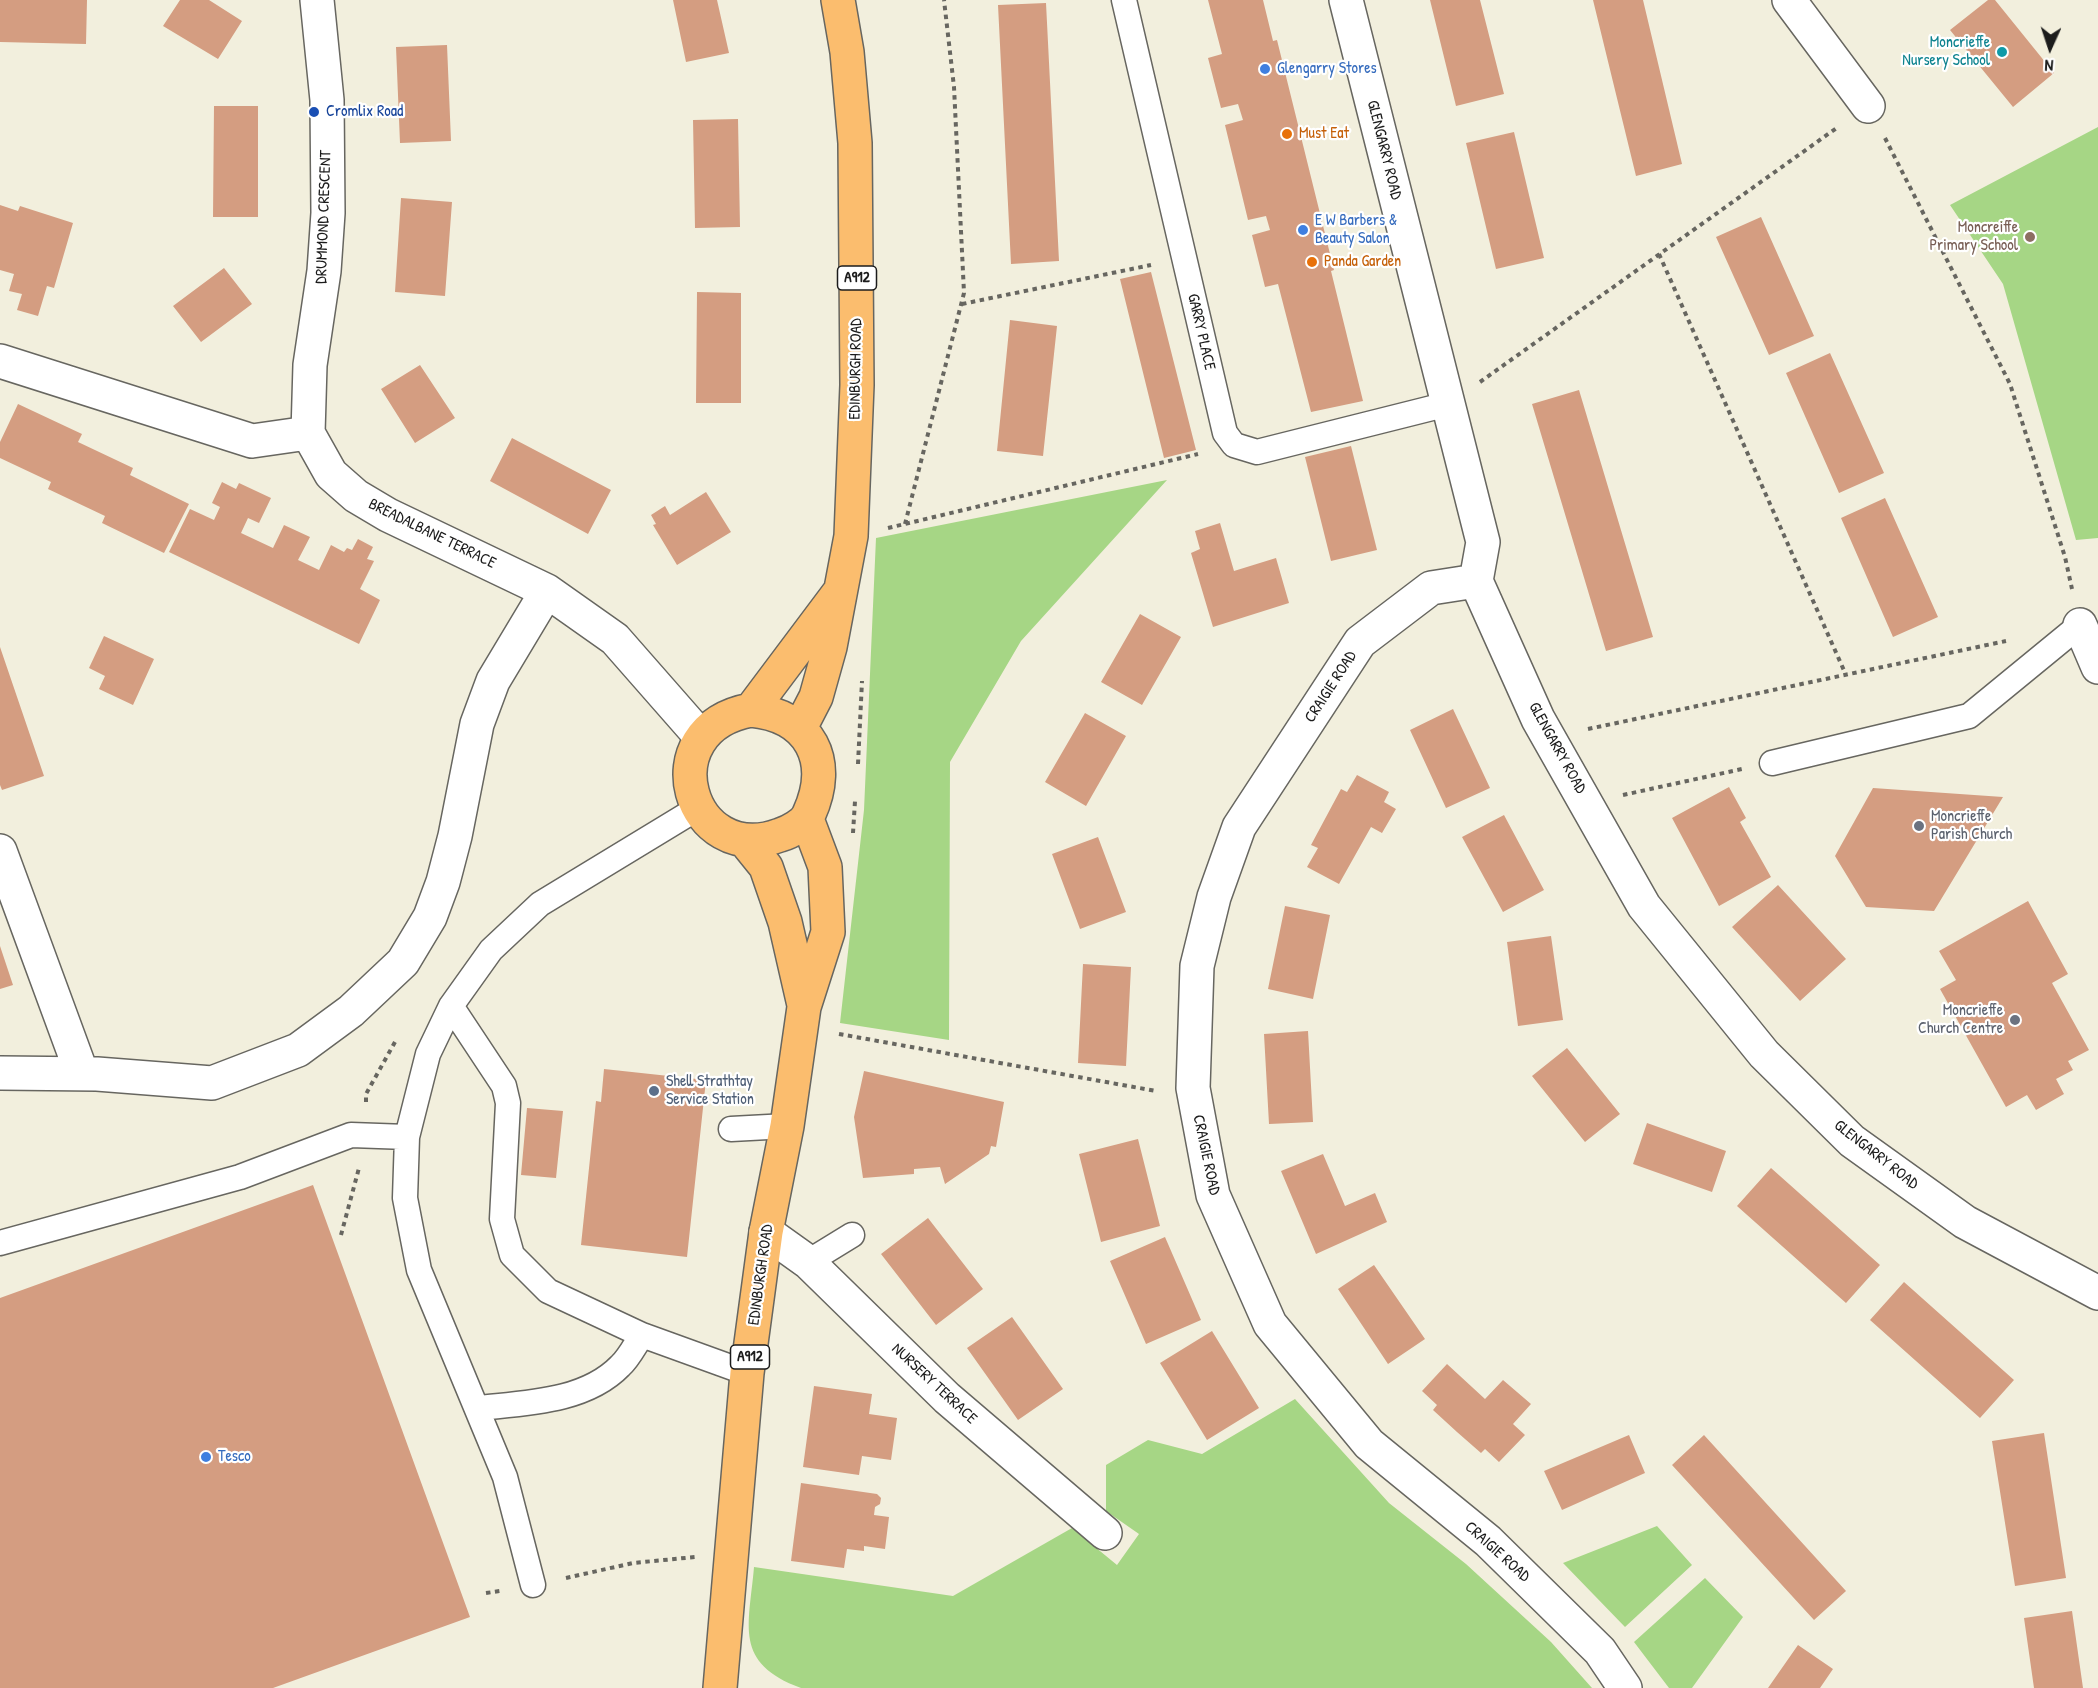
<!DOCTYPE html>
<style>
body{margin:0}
#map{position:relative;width:2098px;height:1688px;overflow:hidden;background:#f2efdd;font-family:"Patrick Hand",sans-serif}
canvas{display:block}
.north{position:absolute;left:2020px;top:18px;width:60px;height:60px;-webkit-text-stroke:4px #fff;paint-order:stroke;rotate:183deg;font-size:16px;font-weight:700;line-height:24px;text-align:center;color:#1c1c1c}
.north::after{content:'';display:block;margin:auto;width:21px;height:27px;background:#1c1c1c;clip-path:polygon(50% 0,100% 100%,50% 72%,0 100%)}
</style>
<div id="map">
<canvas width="2098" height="1688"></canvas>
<div class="north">N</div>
</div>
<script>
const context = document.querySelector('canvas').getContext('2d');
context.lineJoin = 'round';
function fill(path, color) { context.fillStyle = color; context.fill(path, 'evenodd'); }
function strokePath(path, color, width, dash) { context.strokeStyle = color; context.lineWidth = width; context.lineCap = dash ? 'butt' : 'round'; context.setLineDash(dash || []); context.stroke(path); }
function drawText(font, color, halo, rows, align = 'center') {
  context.font = font + ' "Patrick Hand",sans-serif'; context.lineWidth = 4.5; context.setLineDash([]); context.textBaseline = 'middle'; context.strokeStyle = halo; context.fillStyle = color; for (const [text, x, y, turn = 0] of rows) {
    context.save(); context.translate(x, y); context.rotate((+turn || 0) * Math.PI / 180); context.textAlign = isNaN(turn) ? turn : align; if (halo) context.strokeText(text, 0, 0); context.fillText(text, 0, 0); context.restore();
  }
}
fill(new Path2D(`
 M2098 127V538L2076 540 2003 284 1950 205Z
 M1167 480 1021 641 950 762 949 1040 840 1023 864 810 876 538Z
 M1295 1399 1389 1503 1466 1564 1551 1642 1592 1688H801C733 1663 749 1626 754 1567L953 1596 1072 1528 1117 1565 1139 1534 1106 1511V1465L1148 1440 1202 1454Z
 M1657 1526 1692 1565 1625 1627 1563 1563Z
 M1705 1578 1743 1617 1692 1688H1669L1634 1642Z`), '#a6d685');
fill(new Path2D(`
 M0 0H87L86 44 0 42Z
 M180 0H209L242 21 218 59 163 26Z
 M673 0H717L729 53 686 62Z
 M1208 0H1263L1273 41 1277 40 1334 270 1331 271 1363 401 1311 412 1278 284 1265 287 1252 235 1270 230 1266 216 1248 220 1225 125 1243 120 1238 104 1221 108 1208 58 1222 54Z
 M1430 0H1480L1504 94 1456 106Z
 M1593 0H1643L1682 164 1636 176Z
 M1988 0H1995L2054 73 2013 107 1950 30Z
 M1046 3 1059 261 1011 264 998 5Z
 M447 45 451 141 400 143 396 47Z
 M214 106H258V217H213Z
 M738 119 740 227 695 228 693 120Z
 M1514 132 1544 258 1496 269 1466 143Z
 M401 198 452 202 445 296 395 292Z
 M0 205 18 211 20 206 73 223 54 288 47 286 38 316 17 310 22 294 9 291 14 274 0 270Z
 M1761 217 1814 336 1769 355 1716 237Z
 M224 268 252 304 201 342 173 306Z
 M1151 272 1196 450 1164 458 1120 279Z
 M697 292 741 293V403H696Z
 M1010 320 1057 326 1043 456 997 451Z
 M1830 353 1884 473 1839 493 1786 373Z
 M420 365 455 418 415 443 381 389Z
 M1579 390 1653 637 1606 651 1532 404Z
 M18 404 82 434 78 442 133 468 130 475 189 504 164 553 102 523 105 516 48 489 51 482 0 458V442Z
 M512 438 611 490 588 534 490 481Z
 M1351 446 1377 550 1331 561 1305 457Z
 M222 482 236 489 239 483 271 498 259 523 248 518 241 533 273 548 284 525 310 537 298 560 319 570 331 545 344 552 347 548 352 550 358 539 373 547 367 559 374 561 360 589 380 600 359 644 169 552 190 509 214 520 220 507 212 503Z
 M706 492 731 532 677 565 653 525 656 524 651 515 665 506 670 515Z
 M1885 498 1938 617 1893 637 1841 518Z
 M1220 523 1234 571 1276 558 1289 603 1213 627 1191 553 1200 549 1195 531Z
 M1140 614 1181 637 1142 705 1101 682Z
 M104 636 154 659 133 705 99 689 105 676 89 668Z
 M0 647 44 776 2 790 0 785Z
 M1453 709 1490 788 1446 808 1410 730Z
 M1085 713 1126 736 1086 806 1045 782Z
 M1357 775 1389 792 1384 802 1396 809 1382 833 1371 827 1339 884 1307 867 1318 848 1311 845 1341 789 1347 792Z
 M1729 787 1746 818 1740 822 1771 877 1719 906 1672 818Z
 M1873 788 2003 797 1934 911 1866 907 1835 856Z
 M1504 815 1544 890 1503 912 1462 837Z
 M1098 837 1126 912 1080 929 1052 854Z
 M1778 885 1846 959 1800 1001 1732 927Z
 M2028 901 2068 974 2052 983 2089 1050 2068 1061 2073 1070 2056 1079 2064 1094 2036 1110 2027 1095 2006 1107 1940 989 1956 980 1939 951Z
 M1285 906 1330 915 1313 999 1268 989Z
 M1551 936 1563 1020 1518 1026 1507 942Z
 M0 946 13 985 0 989Z
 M1083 964 1131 967 1126 1066 1078 1063Z
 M1308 1031 1313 1122 1269 1124 1264 1034Z
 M1567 1048 1620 1114 1585 1142 1532 1076Z
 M604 1069 706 1080 687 1257 581 1245 596 1101 601 1102Z
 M864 1071 1004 1102 996 1147 991 1146 989 1154 945 1184 940 1167 914 1169V1174L863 1178 854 1117Z
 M527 1108 563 1111 556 1178 521 1175Z
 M1647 1123 1726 1151 1712 1192 1633 1164Z
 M1138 1139 1160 1226 1101 1242 1079 1154Z
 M1323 1154 1345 1206 1375 1193 1387 1222 1316 1254 1281 1171Z
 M1771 1168 1880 1265 1846 1303 1737 1206Z
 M313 1185 470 1617 273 1688H0V1298Z
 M928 1218 983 1289 936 1325 881 1254Z
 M1165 1237 1201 1320 1146 1344 1110 1261Z
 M1374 1265 1425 1339 1388 1364 1338 1289Z
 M1904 1282 2014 1380 1980 1418 1870 1320Z
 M1012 1317 1063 1389 1018 1420 967 1348Z
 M1212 1331 1259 1408 1207 1440 1160 1363Z
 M1447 1364 1485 1399 1503 1380 1531 1404 1513 1424 1525 1435 1499 1462 1485 1449 1481 1453 1457 1432 1433 1410 1437 1405 1422 1391Z
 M814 1386 872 1394 869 1414 897 1418 891 1460 862 1456 859 1475 803 1467Z
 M2044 1433 2066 1578 2015 1586 1992 1441Z
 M1629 1435 1645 1473 1562 1510 1544 1471Z
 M1704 1435 1846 1591 1814 1620 1672 1465Z
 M801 1483 877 1494 881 1498 880 1504 875 1507 874 1515 889 1517 885 1549 864 1546V1551L847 1549 844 1568 791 1561Z
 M2072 1611 2083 1688H2034L2024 1618Z
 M1798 1645 1833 1669 1820 1688H1768Z`), '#d49d81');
const service = new Path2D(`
 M1124 0 1225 433 1234 445 1257 452 1448 404
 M1772 763 1969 716 2080 625
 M451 1006 504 1086 508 1103 502 1219 512 1255 548 1291 642 1335 747 1373
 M731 1129 787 1126
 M0 1243 240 1177 351 1135 407 1137
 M808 1262 852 1235
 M479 1408C525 1403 585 1402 620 1366 629 1358 635 1345 642 1335
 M533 1585 505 1477 419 1270 405 1198 407 1137 428 1054 451 1006 491 950 540 904 698 808`);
const minor = new Path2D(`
 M1346 0 1483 542 1476 581 1538 719 1644 906 1764 1054 1852 1141 1965 1222 2098 1293
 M1789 0 1868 106
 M0 361 252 441 308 433 331 474 356 496 388 515 547 591 615 639 701 737
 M308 433 310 365 324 271 328 213 327 100 317 0
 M1476 581 1431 588 1360 642 1239 827 1214 897 1197 966 1193 1088 1213 1195 1270 1324 1369 1444 1488 1541 1600 1651 1625 1688
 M2080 625 2098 667
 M0 851 82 1074
 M0 1073 97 1074 212 1083 298 1050 351 1011 403 962 430 917 443 882 455 836 477 724 493 681 547 591
 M766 1232 808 1262 947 1398 1105 1533`);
const primary = new Path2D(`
 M751 710C811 716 833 761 809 814 805 824 790 832 780 835 689 869 647 729 751 710Z
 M751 710 838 594
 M800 728 816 697 830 647 851 536 857 385 855 143 847 52 838 0
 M745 841 766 867 785 922 804 1005
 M720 1688 747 1373 766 1232 787 1126 804 1007 828 932 825 867 807 819`);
strokePath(service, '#676660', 27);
strokePath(minor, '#676660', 36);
strokePath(primary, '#676660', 36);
strokePath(new Path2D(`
 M1885 138 2010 384 2065 557 2072 589
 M1659 254 1846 675
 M962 304 1151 265
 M1480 382 1838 127
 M905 524 964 293 954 87 944 0
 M888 528 1198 454
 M1588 729 2006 641
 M858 764 862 681
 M1623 795 1742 769
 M853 833 855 801
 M839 1034 1156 1091
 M366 1102V1094L395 1042
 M341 1235 359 1168
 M566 1578 633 1563 695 1557
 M486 1593 500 1591`), '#676660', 4, [4.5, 4.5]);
strokePath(service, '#fff', 24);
strokePath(minor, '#fff', 33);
strokePath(primary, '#fbbd6e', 33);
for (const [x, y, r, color] of [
 [2002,52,6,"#0f9aa8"],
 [1265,69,6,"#3f7fe0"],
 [314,112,6,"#1a4fb4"],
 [1287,134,6,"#e8710a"],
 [1303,230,6,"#3f7fe0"],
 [2030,237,6,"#8d6e63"],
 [1312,262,6,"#e8710a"],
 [1919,826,6,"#6b7280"],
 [2015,1020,6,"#6b7280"],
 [654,1091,6,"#5c6f8a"],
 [206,1457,6,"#3f7fe0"]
]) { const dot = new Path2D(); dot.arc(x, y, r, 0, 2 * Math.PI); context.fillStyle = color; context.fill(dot); strokePath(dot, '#fff', 2); }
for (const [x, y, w] of [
 [857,278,39],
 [750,1357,39]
]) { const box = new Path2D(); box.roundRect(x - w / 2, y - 12, w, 24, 4.5); context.fillStyle = '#fff'; context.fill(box); strokePath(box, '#1c1c1c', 1.5); }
drawText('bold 15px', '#1c1c1c', null, [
 ["A912",857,278],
 ["A912",750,1357]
]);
drawText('16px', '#0d838f', '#fff', [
 ["Moncrieffe",1990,43],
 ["Nursery School",1990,61]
], 'right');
drawText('16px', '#366cbe', '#fff', [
 ["Glengarry Stores",1277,69],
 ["E W Barbers &",1315,221],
 ["Beauty Salon",1315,239],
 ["Tesco",218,1457]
], 'left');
drawText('16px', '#164399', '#fff', [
 ["Cromlix Road",326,112]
], 'left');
drawText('16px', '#c56008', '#fff', [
 ["Must Eat",1299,134],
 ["Panda Garden",1324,262]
], 'left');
drawText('16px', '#1c1c1c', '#fff', [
 ["GLENGARRY ROAD",1384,150,76],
 ["DRUMMOND CRESCENT",324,217,-88],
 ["GARRY PLACE",1201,332,77],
 ["EDINBURGH ROAD",856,369,-89],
 ["BREADALBANE TERRACE",432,534,26],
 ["CRAIGIE ROAD",1331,687,-57],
 ["GLENGARRY ROAD",1557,748,61],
 ["CRAIGIE ROAD",1206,1155,78],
 ["GLENGARRY ROAD",1876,1155,38],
 ["EDINBURGH ROAD",761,1275,-82],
 ["NURSERY TERRACE",934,1384,43],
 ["CRAIGIE ROAD",1497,1552,42]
]);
drawText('16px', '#785e54', '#fff', [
 ["Moncreiffe",2018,228],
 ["Primary School",2018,246]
], 'right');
drawText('16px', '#5b616d', '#fff', [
 ["Moncrieffe",1931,817],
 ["Parish Church",1931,835],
 ["Moncrieffe",2003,1011,"right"],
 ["Church Centre",2003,1029,"right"]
], 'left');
drawText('16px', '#4e5e75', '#fff', [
 ["Shell Strathtay",666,1082],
 ["Service Station",666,1100]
], 'left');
</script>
